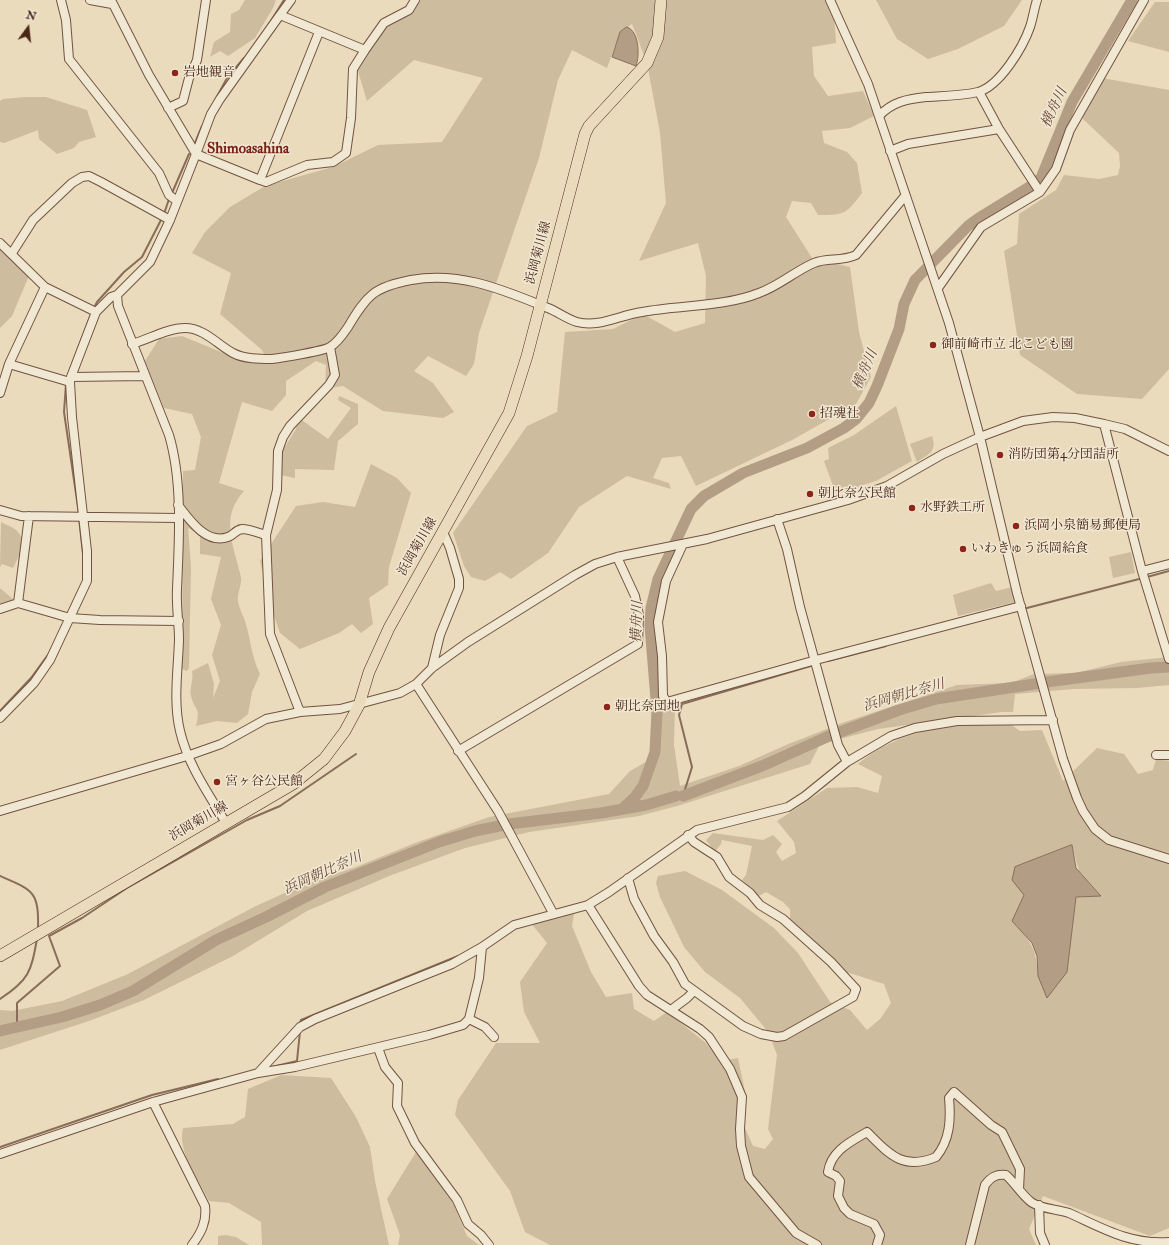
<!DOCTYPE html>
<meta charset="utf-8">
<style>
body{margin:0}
#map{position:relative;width:1169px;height:1245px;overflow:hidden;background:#e9dbbb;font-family:"IM FELL Double Pica",serif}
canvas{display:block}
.north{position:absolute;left:8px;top:8px;width:40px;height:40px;-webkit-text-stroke:3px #f1e8d3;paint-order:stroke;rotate:15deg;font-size:11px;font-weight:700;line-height:16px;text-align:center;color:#4a2618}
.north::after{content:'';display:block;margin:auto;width:14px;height:18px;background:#4a2618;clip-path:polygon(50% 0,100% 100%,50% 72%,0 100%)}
</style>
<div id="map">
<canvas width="1169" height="1245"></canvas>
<div class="north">N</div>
</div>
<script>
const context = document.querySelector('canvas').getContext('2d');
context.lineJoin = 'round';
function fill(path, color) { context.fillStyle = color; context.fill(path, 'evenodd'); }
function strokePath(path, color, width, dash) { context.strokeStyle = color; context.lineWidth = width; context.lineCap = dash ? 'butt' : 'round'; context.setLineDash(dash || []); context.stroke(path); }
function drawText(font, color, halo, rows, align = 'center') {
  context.font = font + ' "IM FELL Double Pica","Noto Serif JP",serif'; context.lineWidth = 3; context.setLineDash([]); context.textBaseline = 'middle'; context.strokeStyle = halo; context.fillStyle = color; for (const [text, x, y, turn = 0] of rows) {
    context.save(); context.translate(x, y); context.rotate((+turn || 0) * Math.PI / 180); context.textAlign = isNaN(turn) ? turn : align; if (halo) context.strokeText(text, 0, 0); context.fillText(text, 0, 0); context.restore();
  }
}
fill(new Path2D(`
 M245 0H276L273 8 255 38 228 56 220 51 210 57 214 42 230 32 231 14 239 10Z
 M417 0H833L836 43 812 47 814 76 828 96 863 91 874 116 850 128 822 131 824 143 847 152 857 163 862 193C846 214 845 215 818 215L811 203 792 201 786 217 812 258 850 267 859 332 871 377 856 404 792 440 696 486 681 456 662 458 653 478 669 483 671 489 627 476 579 507 548 553 511 579 500 572 485 581 471 577 464 566 453 533 527 426 557 412 565 332 613 329 643 314 675 332 705 323 706 276 698 243 639 261 666 203 660 133 647 63 632 24 620 32 607 68 572 50 558 80 539 158 479 333 474 364 466 376 428 356 414 371 433 383 454 412 443 418 383 411 343 386 325 389 326 365 316 361 286 381V395L272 411 242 402 219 483 244 491C219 518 234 546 241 577 242 585 237 593 238 601 239 608 243 615 245 621 251 640 251 656 260 674L252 692 248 714 237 723 217 721 196 726C201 706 195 712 191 696 189 688 194 680 192 671L208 663 214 684 213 698 220 681 212 655 221 625 211 599 221 557 200 554V534L188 528 191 566 189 668 187 671 182 669 183 471 195 470 201 437 192 414 164 408 145 361 159 339 182 336 233 357 269 364 262 350 220 314 231 273 192 253 205 232 230 207 265 186 333 167 378 145 442 142 483 78 414 60 367 101 357 68 374 42 391 22 415 9Z
 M876 0H1022L1004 26 958 49 928 59 897 39Z
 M1155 2H1169V52L1128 41Z
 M1102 78 1169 90V369L1142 399 1077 394 1020 355 1004 251 1017 244 1019 214 1056 190 1064 175 1099 179 1118 175 1120 166 1119 153 1082 118Z
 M25 97H46L87 110 96 137 79 142 74 148 57 154 39 139 38 130 4 143 0 142V101L3 99Z
 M0 248 29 276 12 316 0 328Z
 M339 396 358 404V424L338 441 334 470 295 469V478L280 475 283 450 296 429 293 423 299 418 328 439 351 408 338 400Z
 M896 406 912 461 876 481 836 494 824 461 829 459 828 448 854 435Z
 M932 436C937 452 930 453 917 462L910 444Z
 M371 464 397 478 411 493 389 567 388 585 369 598 373 624 361 633 352 624 339 633 300 649 280 633 272 610 260 561 296 506 323 502 355 507Z
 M1 522C6 525 14 527 18 532 27 541 18 559 13 568L2 564 0 567Z
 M1131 552 1135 573 1113 578 1109 557Z
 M991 583 996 591 1012 587 1016 602 958 616 953 595Z
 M0 588 14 600 0 604Z
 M1169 657V685L1137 688 1073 689 1015 694 1013 712H1002L878 729 820 744 810 764 677 806 639 816 529 832 465 848 389 876 307 911 233 956 144 1000 89 1021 0 1050V1010L12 1011 62 1001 128 974 254 907 304 884 356 867 415 843 489 817 609 794 630 771 651 759 660 706 675 704 674 745 680 786 739 766 786 745 842 723 957 685 1011 683 1034 674 1076 673 1121 662Z
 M1003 719 1020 731 1042 730 1063 781 1097 748 1124 754 1138 774 1153 770 1156 759 1169 761V1228L1150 1236 1043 1196 1029 1229 1036 1245H550L525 1232 510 1191 455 1115 458 1100 496 1043H540L524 1012 520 982 547 943 531 923 552 917 574 914 572 926 591 972 606 997 632 993 634 1009 654 1021 667 1012 706 1043 721 1061 738 1058 745 1092V1128L753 1146 765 1149 773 1139 768 1129 777 1055 769 1033 740 998 705 972 684 947 660 897 656 883 658 876 685 871 722 890 774 928 798 953 830 1002 850 1010 867 1030 880 1019 891 1003 884 984 840 970 790 919V909L783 902 766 892 757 897 742 880 746 875 752 846 722 840 721 844 715 852 706 840 713 833 763 840 773 835 782 844 776 852 782 861 796 853 794 842 777 821 827 788 857 787 878 793 882 776 858 764C900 729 951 724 1003 719ZM1072 845 1079 871 1101 895 1076 897 1067 972 1038 976C1036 946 1031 942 1012 921L1024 895Z
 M281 1075 331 1078 356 1117 370 1147 375 1181 389 1245H262L261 1222 229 1203 209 1201C199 1180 177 1152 183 1128L233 1124 245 1117 248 1089Z
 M416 1152 454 1205 467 1236 479 1245H398L400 1235 387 1199Z
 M226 1235 236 1237 249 1245H218V1236Z`), '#cebc9f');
const water = new Path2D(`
 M627 27C639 31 640 55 636 66L612 57 620 32Z
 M1072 845 1076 868 1101 896 1076 897 1067 972 1047 998 1038 976 1037 956 1032 943 1012 921 1024 895 1012 880 1015 867Z`);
fill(water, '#b39d84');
strokePath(water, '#896d59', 1);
strokePath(new Path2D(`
 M269 24 284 0
 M212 106 227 78 244 58
 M195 143 202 126
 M172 193 189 154
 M164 214 169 199
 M94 308 97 302 124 272 142 257 162 218
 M72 364 91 314
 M66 384 64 412 79 514
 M79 518 83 554
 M1147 577 1169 571
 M1023 609 1143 578
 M828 661 886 646
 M0 711 31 678 50 652
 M676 796H683L692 767 679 715 682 704 814 665
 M0 876C33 890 39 891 38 929
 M0 999C29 980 31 972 37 939
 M300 1024 301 1020 458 956
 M17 1027V1003L60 966 49 936 82 918 127 888 247 820 280 806 356 754
 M272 1067 297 1061 300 1031
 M0 1147 152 1095 218 1079`), '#896d59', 2);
strokePath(new Path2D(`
 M683 796 762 766 827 737 899 710 936 699 1054 681 1151 668 1169 667
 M622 809 635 797 643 786 655 752 657 711 650 626 651 608 658 579 691 509 704 496 743 473 807 448 844 428 856 419 869 403 877 386 899 329 904 304 915 280 968 226 979 218 1031 186 1041 178 1072 102 1132 0
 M0 1031 62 1017 100 1005 133 991 216 940 266 917 325 887 439 842 475 831 509 824 601 813 646 805 676 796`), '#b39d84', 11);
const minor = new Path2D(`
 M61 0 66 20 69 59 159 173 169 195 177 201
 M90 0 112 4
 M291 0 280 15 365 50 384 23 409 10 415 0
 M830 0 868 84 949 323 980 437 1017 593 1063 759 1077 798 1083 811 1095 829 1109 840 1169 859
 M280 15 220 99 211 114 196 154 260 180 319 32
 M979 92 999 129 1040 192
 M168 108 183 101 189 78 197 60 206 0
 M879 116C892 102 907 99 926 97 942 96 961 96 978 92 1000 86 1023 47 1030 27 1033 18 1034 9 1037 0
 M890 151 908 144 999 129
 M260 180 266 182 307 165 333 162 346 153 351 118 353 69 365 50
 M0 243 45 287 9 364 0 393
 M12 253 33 220 72 183 82 177 89 176 101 182 170 220
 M45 287 96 312
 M938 288 981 227 1040 192 1056 169 1070 130 1144 0
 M117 295 118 306 169 435C183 482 179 541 177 589 176 606 179 623 179 640 178 670 173 702 180 731 188 765 208 793 226 823
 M132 344C149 339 168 328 185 328 204 328 218 345 233 353 244 359 260 359 272 359 281 358 324 351 330 347 337 343 344 333 348 327 367 295 374 287 411 280 461 271 503 290 548 308 558 312 567 319 577 322 599 328 620 315 642 312 679 305 724 307 759 293 779 286 795 271 814 263 827 257 841 262 856 255L905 196
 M9 364 70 382
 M71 377 145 376
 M1104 424 1142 571 1169 659
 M178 505C189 519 206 545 228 537 234 535 235 530 242 529 249 529 259 533 266 535
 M0 510 21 516 178 518
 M777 519 787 549 800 607 838 745 847 762
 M683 544 666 581 658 622 662 656 663 696 667 702 816 660 1021 606
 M1142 571 1169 564
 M18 603 29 516
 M0 609 18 603 70 618 100 620 179 621
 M432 668 440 635 459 588V579L450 548 443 532
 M416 684 498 811 553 913
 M300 712 270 634 266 535 277 490 278 451 283 437 290 426 329 385 335 375 330 347
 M0 718 34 683 50 660 87 581V551L72 417 70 382 71 377 96 312 111 297 117 295 150 262 170 220 196 154 149 75 111 0
 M458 751 638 644 639 615 635 596 617 557
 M1156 755H1169
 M0 811 187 756 221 744 266 719 300 712 340 709 400 693 416 684 432 668 468 642 575 575 595 564 617 557 707 539 848 500 887 486 943 454 980 437 1023 421 1053 417 1075 418 1104 424 1125 429 1169 451
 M628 878 634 899 654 936 673 962 685 984 743 1026 761 1034 777 1037 784 1036 853 997 856 989 831 962 783 919 760 905 750 893 729 877 717 857 694 842 688 835
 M588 905 639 986 647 995 700 1029 709 1037 730 1069 742 1097 740 1129 741 1146 749 1177 796 1233 817 1245
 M671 1010 687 998 693 992
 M469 1019 485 1027 494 1037
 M378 1048 385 1067 398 1083 397 1106 415 1143 457 1200 468 1224 481 1235 489 1245
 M258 1073 295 1067 429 1035 463 1025 469 1019 479 978 482 947
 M153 1102 205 1206C207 1222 201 1233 192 1245
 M0 1154 153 1102 258 1073 300 1027 315 1019 452 964 482 947 514 925 588 905 609 892 697 830 788 807 805 796 847 762 891 736 915 728 957 721 1053 720
 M1039 1205 1040 1233 1045 1245
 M877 1245 880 1235 874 1224 850 1214 844 1208 838 1196 840 1181 836 1176 828 1172C831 1151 850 1142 867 1132 889 1154 903 1171 936 1157 950 1140 951 1120 949 1098L954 1092 991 1125 1002 1132 1020 1169 1019 1189
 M970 1245 985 1185C991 1177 996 1174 1006 1175 1015 1183 1021 1194 1031 1202 1040 1209 1058 1209 1069 1213 1102 1228 1130 1245 1169 1242`);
const major = new Path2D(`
 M0 956 293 784 324 759 345 731 359 705 369 672 389 628 509 413 527 356 585 134 589 126 647 63 658 37 661 0`);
strokePath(minor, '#725341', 10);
strokePath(major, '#4a2618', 12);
strokePath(minor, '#f1e8d3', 8);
strokePath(major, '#e9dbbb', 11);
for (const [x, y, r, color] of [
 [175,73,4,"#8f2418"],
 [933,345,4,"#8f2418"],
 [812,414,4,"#8f2418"],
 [1000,455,4,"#8f2418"],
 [810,494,4,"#8f2418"],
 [912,508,4,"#8f2418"],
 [1016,526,4,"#8f2418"],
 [963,549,4,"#8f2418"],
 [607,707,4,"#8f2418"],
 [217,782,4,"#8f2418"]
]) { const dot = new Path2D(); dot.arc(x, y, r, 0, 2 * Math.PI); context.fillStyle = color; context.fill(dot); strokePath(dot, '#f1e8d3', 1.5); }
drawText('13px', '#4a2618', '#f1e8d3', [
 ["岩地観音",183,73],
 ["御前崎市立 北こども園",941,345],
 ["招魂社",820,414],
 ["消防団第4分団詰所",1008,455],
 ["朝比奈公民館",818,494],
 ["水野鉄工所",920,508],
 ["浜岡小泉簡易郵便局",1024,526],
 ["いわきゅう浜岡給食",971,549],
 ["朝比奈団地",615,707],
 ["宮ヶ谷公民館",225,782]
], 'left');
drawText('13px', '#4a2618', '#f1e8d3', [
 ["浜岡菊川線",539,253,-75],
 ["浜岡菊川線",418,547,-60],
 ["浜岡菊川線",199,822,-30]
]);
drawText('italic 14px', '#6a4a38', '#f1e8d3', [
 ["横舟川",1055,108,-65],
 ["横舟川",866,370,-67],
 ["横舟川",638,622,-88],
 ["浜岡朝比奈川",904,696,-16],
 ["浜岡朝比奈川",323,874,-24]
]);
drawText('bold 15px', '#7a1f14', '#f1e8d3', [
 ["Shimoasahina",248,150]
]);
</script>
